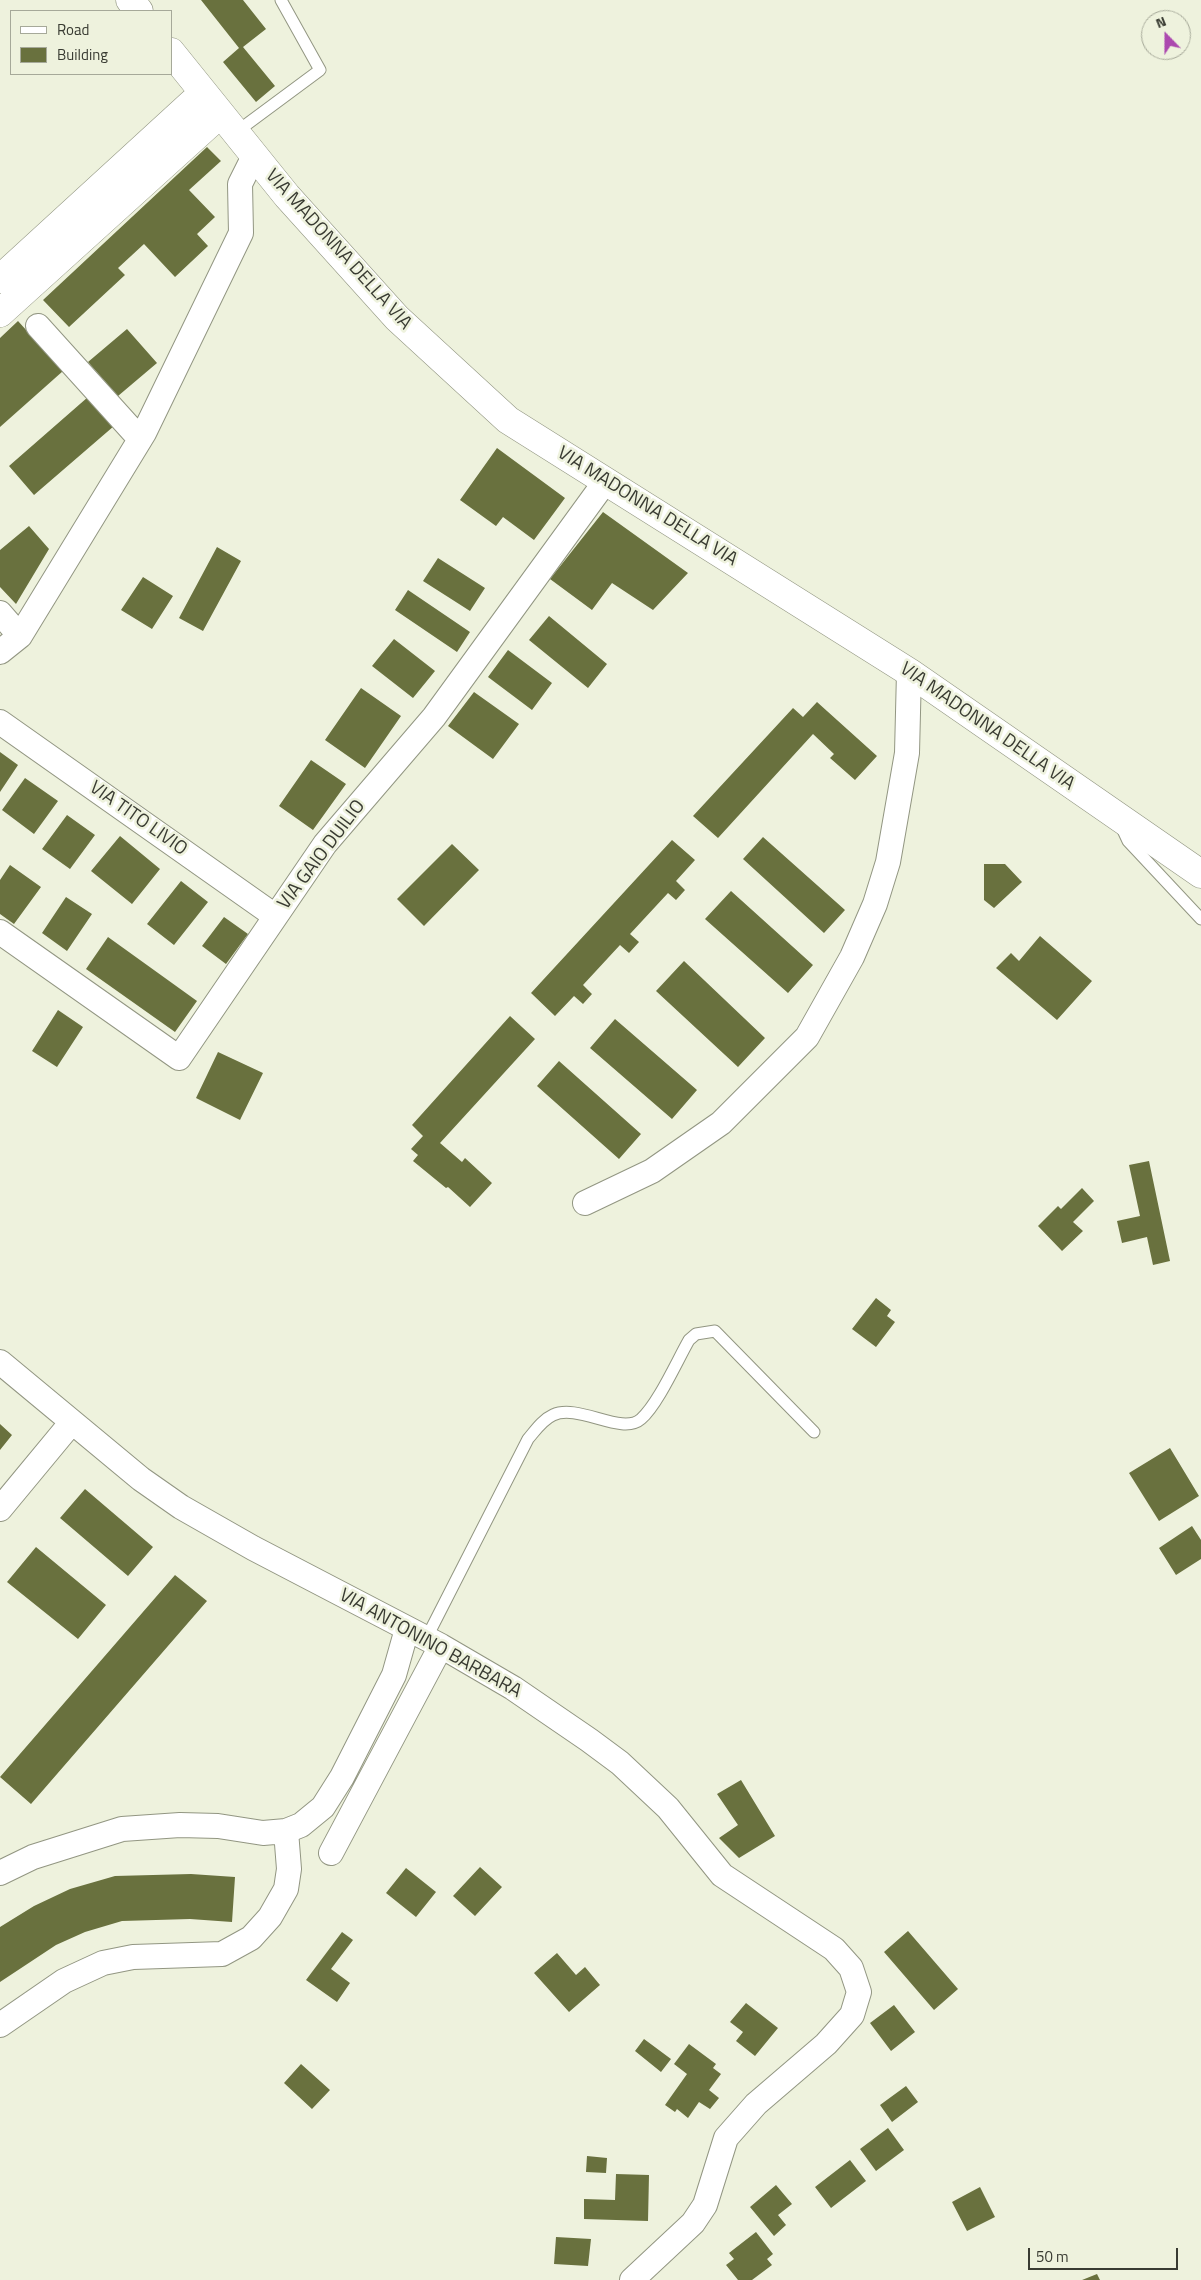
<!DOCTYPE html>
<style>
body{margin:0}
#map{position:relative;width:1201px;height:2280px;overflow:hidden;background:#eef2dd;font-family:"Titillium Web",sans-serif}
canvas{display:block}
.legend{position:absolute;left:10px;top:10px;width:162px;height:65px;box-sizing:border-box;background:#eef2dd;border:1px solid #a6a999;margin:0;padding:6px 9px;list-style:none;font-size:15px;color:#393b32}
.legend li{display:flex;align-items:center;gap:10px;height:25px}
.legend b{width:25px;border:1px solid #a6a999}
.north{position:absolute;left:1141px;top:10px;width:50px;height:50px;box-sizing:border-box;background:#eef2dd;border:1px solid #a6a999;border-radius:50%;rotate:338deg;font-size:14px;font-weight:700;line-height:20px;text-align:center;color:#393b32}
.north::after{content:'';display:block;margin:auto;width:18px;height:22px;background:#ac49af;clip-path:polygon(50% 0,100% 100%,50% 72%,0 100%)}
.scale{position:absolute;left:1028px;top:2248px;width:150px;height:22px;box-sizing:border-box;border:2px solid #393b32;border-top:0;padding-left:6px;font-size:15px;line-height:18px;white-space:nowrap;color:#393b32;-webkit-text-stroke:4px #eef2dd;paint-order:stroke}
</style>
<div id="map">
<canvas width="1201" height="2280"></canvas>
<ul class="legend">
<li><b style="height:6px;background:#fff"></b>Road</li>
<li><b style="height:14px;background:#69713e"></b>Building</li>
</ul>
<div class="north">N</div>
<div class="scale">50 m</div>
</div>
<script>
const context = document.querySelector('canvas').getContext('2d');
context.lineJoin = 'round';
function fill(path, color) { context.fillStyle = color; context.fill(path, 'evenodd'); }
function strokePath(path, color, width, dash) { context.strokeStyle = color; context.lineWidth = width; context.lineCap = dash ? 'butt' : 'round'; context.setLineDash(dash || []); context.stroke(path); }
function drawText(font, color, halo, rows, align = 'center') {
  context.font = font + ' "Titillium Web",sans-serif'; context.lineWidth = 5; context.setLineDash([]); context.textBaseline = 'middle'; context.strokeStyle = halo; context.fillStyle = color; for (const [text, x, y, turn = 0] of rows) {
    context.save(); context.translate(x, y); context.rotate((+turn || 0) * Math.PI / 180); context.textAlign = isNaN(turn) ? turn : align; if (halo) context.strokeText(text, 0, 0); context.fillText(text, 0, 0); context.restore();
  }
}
fill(new Path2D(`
 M201 0H243L266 29 243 47 275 86 256 102 223 62 239 48Z
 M207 147 221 161 189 190 215 217 197 234 208 246 175 277 144 244 118 268 125 275 69 327 43 300Z
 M18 321 63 371 0 427V338Z
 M127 329 157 363 118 396 88 362Z
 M88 397 114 426 34 495 9 466Z
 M497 448 565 498 534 540 503 517 496 526 460 500Z
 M603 512 688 573 653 610 612 583 592 610 550 579Z
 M29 526 49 549 16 604 0 587V550Z
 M217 547 241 561 203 631 179 618Z
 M438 558 485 588 470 611 423 581Z
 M143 577 173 596 152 629 121 610Z
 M408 590 470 632 457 652 395 610Z
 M549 616 607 664 588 688 529 640Z
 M394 639 435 671 413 698 372 666Z
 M508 650 552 683 532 710 488 677Z
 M361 688 401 716 365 768 325 740Z
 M474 692 519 724 493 759 448 726Z
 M817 702 877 756 855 780 830 758 834 754 813 734 718 838 693 816 793 708 803 717Z
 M0 752 18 765 0 792Z
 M311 760 346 784 313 830 279 806Z
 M25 778 58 801 34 834 2 810Z
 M67 815 95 835 70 869 42 849Z
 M120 836 160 869 132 904 91 871Z
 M763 837 845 910 824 933 743 859Z
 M672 840 695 860 676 881 685 890 676 900 668 893 630 934 639 942 629 953 620 945 583 985 592 994 583 1004 574 996 555 1016 531 993Z
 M452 844 479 870 424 926 397 899Z
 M984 864H1005L1022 882 994 908 984 900Z
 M10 865 41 887 14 924 0 914V880Z
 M181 881 208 902 174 945 147 924Z
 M731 891 813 965 788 993 705 919Z
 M66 897 92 914 67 951 42 933Z
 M224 917 248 934 226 964 202 946Z
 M1040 936 1092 981 1057 1020 996 968 1011 953 1019 961Z
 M108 937 197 1001 175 1032 86 969Z
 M684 961 765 1038 738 1067 656 991Z
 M58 1010 83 1027 57 1067 32 1051Z
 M510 1016 535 1039 440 1143 462 1162 465 1158 492 1183 470 1207 448 1187 446 1188 413 1161 418 1155 411 1149 423 1136 412 1125Z
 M615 1019 697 1090 672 1119 590 1048Z
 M218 1052 263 1073 240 1120 196 1098Z
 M559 1061 641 1134 619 1159 537 1086Z
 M1149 1161 1170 1261 1153 1265 1147 1237 1122 1243 1117 1221 1140 1216 1129 1165Z
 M1082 1188 1094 1201 1073 1222 1083 1231 1062 1251 1038 1226 1058 1206 1061 1209Z
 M876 1298 891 1310 887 1316 895 1322 876 1347 852 1329Z
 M0 1424 12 1435 0 1450Z
 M1170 1448 1199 1496 1159 1521 1129 1473Z
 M85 1489 153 1547 128 1576 60 1518Z
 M1192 1526 1201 1540V1559L1176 1575 1159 1548Z
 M36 1547 106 1605 78 1639 7 1582Z
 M175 1575 207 1601 31 1804 0 1777Z
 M741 1780 775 1836 739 1858 719 1838 738 1825 717 1794Z
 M480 1867 502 1887 475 1916 453 1896Z
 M406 1868 436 1892 416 1917 386 1893Z
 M191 1874 235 1877 232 1922 190 1919 122 1921 85 1932 56 1945 0 1982V1927L34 1906 70 1889 115 1876Z
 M908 1931 958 1989 934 2010 884 1952Z
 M342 1932 353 1940 331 1969 350 1983 337 2002 306 1980Z
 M557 1953 576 1975 585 1967 600 1985 569 2012 534 1973Z
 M746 2003 778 2028 755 2056 736 2041 743 2032 730 2022Z
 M894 2005 915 2032 891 2051 870 2023Z
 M644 2039 671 2059 661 2072 635 2051Z
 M689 2044 716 2064 713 2068 721 2074 709 2090 719 2098 710 2109 699 2102 688 2118 677 2109 675 2112 665 2105 687 2074 674 2064Z
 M301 2064 330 2090 312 2109 284 2083Z
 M906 2086 918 2102 892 2122 880 2105Z
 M888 2128 904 2150 876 2171 860 2149Z
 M587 2156 607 2158 606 2173 586 2172Z
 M850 2160 866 2181 831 2208 815 2187Z
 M616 2174 649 2175 648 2221 584 2219V2199L615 2200Z
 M776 2185 792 2204 778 2215 786 2225 774 2236 750 2207Z
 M980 2187 995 2217 967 2231 952 2202Z
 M756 2232 773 2254 767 2259 772 2265 752 2280H738L726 2265 734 2259 729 2253Z
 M556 2237 591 2239 588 2266 554 2264Z
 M1097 2274 1100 2280H1082Z`), '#69713e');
const service = new Path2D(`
 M235 133 320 70 281 0
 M1121 826 1128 841 1201 919
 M426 1639 528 1439C535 1431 542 1420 553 1415 578 1403 622 1436 641 1419 658 1404 677 1361 689 1340L696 1334 715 1331 814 1432`);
const minor = new Path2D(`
 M38 326 140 439
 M0 613 20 636
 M0 652 20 636 144 433 241 233 240 184 254 156
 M0 722 275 916
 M0 932 179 1058 325 844 434 717 605 482
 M585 1203 652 1171 721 1123 807 1037 852 957 875 904 888 862 907 753 909 672
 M0 1362 141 1479 181 1507 253 1548 441 1646 513 1688 589 1740 620 1763 668 1808 722 1875 834 1949 851 1968 859 1992 852 2015 826 2044 756 2104 726 2138 705 2205 693 2223 632 2280
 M0 1509 72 1422
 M331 1853 441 1646
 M0 1873 33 1857 122 1829 180 1825 218 1826 263 1833 286 1831 301 1825 323 1807 342 1777 394 1675 407 1629
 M0 2025 64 1981 103 1963 133 1957 222 1954 251 1938 270 1917 286 1889 289 1869 286 1831`);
const tertiary = new Path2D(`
 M130 0 139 11
 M171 52 287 196 397 318 508 420 909 672 1201 874
 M0 279 203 93
 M0 313 220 114`);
strokePath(service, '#929682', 13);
strokePath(minor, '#929682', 26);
strokePath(tertiary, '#929682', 29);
strokePath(service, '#fff', 11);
strokePath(minor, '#fff', 24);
strokePath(tertiary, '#fff', 28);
drawText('19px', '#393b32', '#eef2dd', [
 ["VIA MADONNA DELLA VIA",338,250,48],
 ["VIA MADONNA DELLA VIA",647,507,32],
 ["VIA MADONNA DELLA VIA",987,727,35],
 ["VIA TITO LIVIO",138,819,35],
 ["VIA GAIO DUILIO",322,855,-53],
 ["VIA ANTONINO BARBARA",430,1644,29]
]);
</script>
